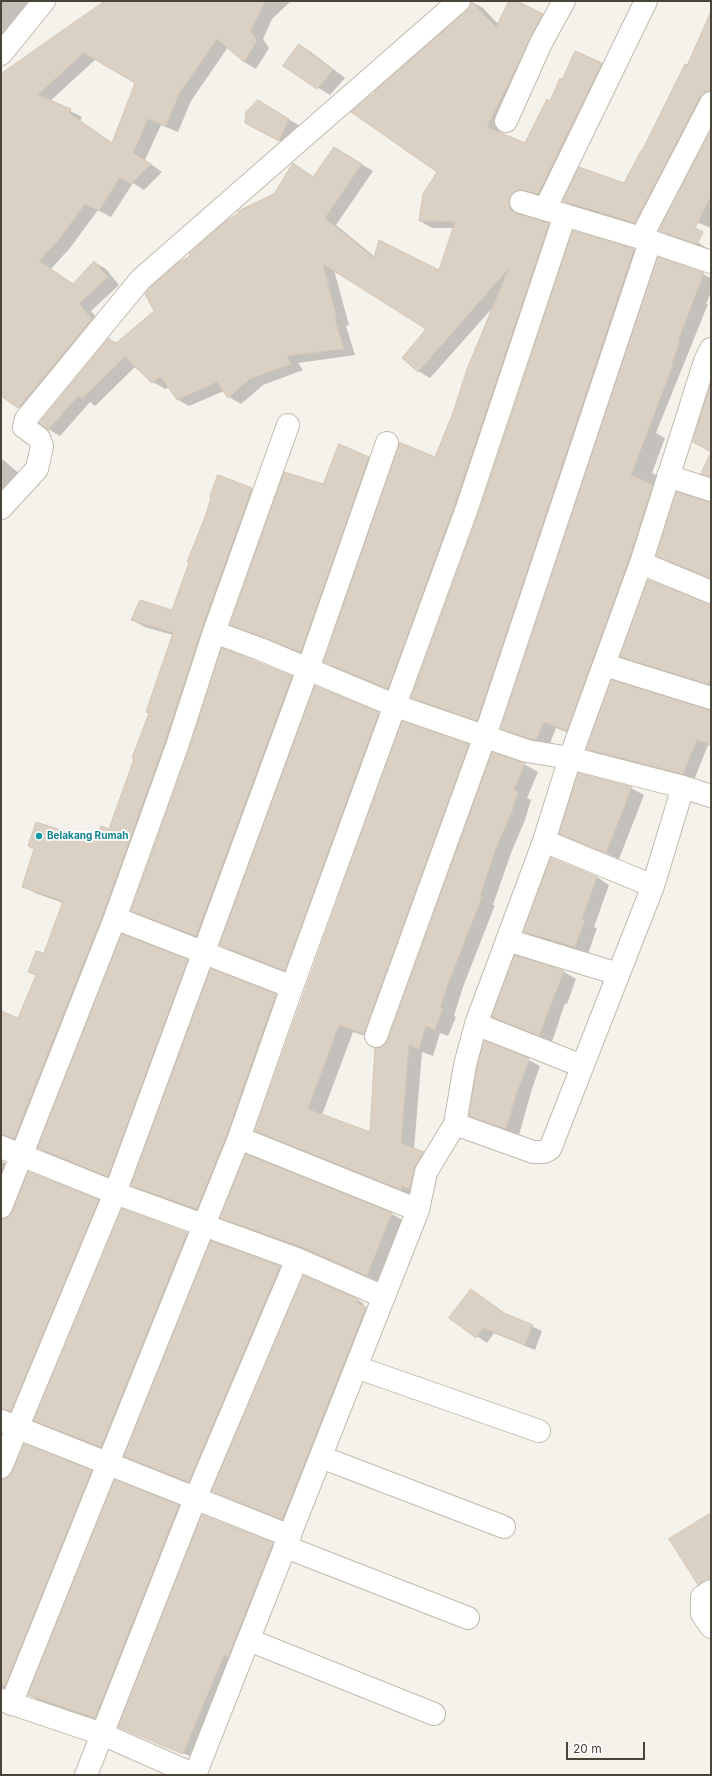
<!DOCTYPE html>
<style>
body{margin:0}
#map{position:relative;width:712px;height:1776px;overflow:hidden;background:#f5f2eb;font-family:Inter,sans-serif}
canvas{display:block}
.frame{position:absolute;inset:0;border:2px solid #4a4339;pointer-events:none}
.scale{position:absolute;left:566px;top:1742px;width:79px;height:18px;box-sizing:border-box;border:2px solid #4a4339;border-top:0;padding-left:5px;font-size:12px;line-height:14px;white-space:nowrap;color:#4a4339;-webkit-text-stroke:3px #fff;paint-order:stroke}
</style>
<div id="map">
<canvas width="712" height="1776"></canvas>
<div class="frame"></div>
<div class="scale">20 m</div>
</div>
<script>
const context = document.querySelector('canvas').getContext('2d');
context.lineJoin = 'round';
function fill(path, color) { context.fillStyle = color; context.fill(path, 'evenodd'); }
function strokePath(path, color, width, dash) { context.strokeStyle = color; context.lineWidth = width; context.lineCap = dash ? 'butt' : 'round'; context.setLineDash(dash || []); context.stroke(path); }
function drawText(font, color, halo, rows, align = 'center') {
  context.font = font + ' Inter,sans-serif'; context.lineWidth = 3.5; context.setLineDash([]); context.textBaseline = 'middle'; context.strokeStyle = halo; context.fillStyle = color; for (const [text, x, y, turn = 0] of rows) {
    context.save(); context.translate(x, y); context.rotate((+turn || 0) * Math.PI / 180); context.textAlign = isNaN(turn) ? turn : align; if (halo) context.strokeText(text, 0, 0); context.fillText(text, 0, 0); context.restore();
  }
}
fill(new Path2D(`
 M1 1H28L25 6 29 8 1 62Z
 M106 1H291L272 19 263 39 269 48 256 69 244 62 228 47 191 101 178 132 161 125 145 160 162 172 144 190 133 183 111 217 98 210 70 248 51 269 74 285 94 262 106 269 119 285 91 311 104 326 31 415 1 394V75ZM96 59 136 82 113 144 80 121 82 117 50 101Z
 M510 1H515L554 22 499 133 526 144 563 81 602 64 614 71 551 200 521 213 523 217 549 224 561 231 400 695 337 669 325 662 435 458 495 305 430 378 418 371 428 329 334 270 349 325 346 326 355 355 298 363 303 370 263 385 241 404 229 397 224 391 189 406 177 399 169 387 165 389 153 382 136 366 95 406 90 402 60 436 48 429 109 339 117 343 155 312 192 257 274 194 293 164 314 178 346 155 373 171 336 225 375 257 440 271 454 228H432L420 221 439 171 372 97 468 11 472 2 483 8 498 24Z
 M711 25V103L646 229 575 207 564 201 625 184Z
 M299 45 311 52 345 78 330 95 284 66Z
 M270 108 300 126 291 147 258 130Z
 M711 132V228L691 220 684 233 708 249 671 237 660 230Z
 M574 232 634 250 646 257 489 727 424 705 412 697 480 512Z
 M703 274 711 278V292L706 304H708L656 433 665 438 652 473 668 481 579 737 556 728 549 746 514 735 502 728Z
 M1 458 23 477 1 497Z
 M368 458 381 465 313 659 243 631 231 624 323 485Z
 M218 477 252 489 264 496 27 1145 1 1153V1013L18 1020 37 976 29 971 45 955 63 903 35 893 23 886 96 843 109 830 136 759 173 635 145 627 132 620 172 611 206 518Z
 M711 503V579L668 562 658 555Z
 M711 605V687L632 662 621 656Z
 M292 677 304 684 208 942 144 917 132 910 190 751Z
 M316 687 379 713 391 720 297 977 233 952 221 945Z
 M711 711V746L708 745 694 780 598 755 588 749Z
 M468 745 482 753 378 1040 353 1032 322 1115 371 1133 384 1047 389 1041 524 764 538 772 527 798 531 800 525 820 511 853 493 905H495L463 987 454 1016 456 1017 448 1036 440 1033 433 1056 422 1052 414 1149 437 1160 415 1197 269 1138 256 1130Z
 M631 788 644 795 619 859 573 840 561 833Z
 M552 859 597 877 609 885 594 927 597 928 588 954 537 939 525 932Z
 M515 957 564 972 576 979 567 1004 565 1003 552 1042 505 1024 493 1016Z
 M187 961 199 968 120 1183 51 1155 39 1148Z
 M211 970 276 995 288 1002 209 1216 144 1192 132 1185Z
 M529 1060 540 1066 532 1089 519 1135 482 1122 470 1115 517 1086 519 1087Z
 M1 1158 3 1162 17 1170 1 1213Z
 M98 1201 110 1208 23 1418 1 1427V1218L2 1220Z
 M123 1210 187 1233 199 1240 113 1454 47 1427 35 1420Z
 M392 1214 404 1221 380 1282 315 1254 234 1224 222 1217Z
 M212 1242 280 1267 292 1274 201 1488 138 1463 125 1456Z
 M304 1277 358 1300 364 1304 363 1306 372 1311 289 1522 213 1491Z
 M471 1290 509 1316 542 1331 535 1350 494 1333 487 1343 451 1318Z
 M91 1471 103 1478 16 1695 1 1693V1477L2 1480Z
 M115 1481 179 1506 191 1513 107 1725 41 1702 29 1695Z
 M203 1516 279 1547 230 1658 190 1756 126 1730Z`), '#0003');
const building = new Path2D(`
 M105 1H265L251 31 257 41 244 62 217 39 179 94 166 126 148 119 133 153 151 164 131 184 120 177 99 211 85 204 58 241 39 261 73 284 94 261 108 277 79 304 92 319 18 408 1 396V74ZM84 53 135 83 112 143 69 113 71 109 38 95Z
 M471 1 496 27 509 1H517L543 14 487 127 525 143 547 99 550 101 560 78 562 80 575 51 602 63 538 194 519 190 513 193 509 198V205L512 211 517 214 549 223 455 504 388 689 324 662 399 442 435 457 453 413 467 369 509 268 418 372 402 358 426 329 323 264 337 318 335 319 344 349 287 356 291 364 250 379 228 398 217 382 177 400 161 377 152 383 125 357 82 399 78 396 48 430 39 423 109 338 115 344 154 311 145 294 150 288 178 263 190 256 189 254 226 221 239 213 238 211 274 194 293 163 313 177 334 147 362 164 325 218 374 258 379 240 439 270 455 222 419 221 423 194 437 172 351 112 371 95 372 96 375 91 467 10Z
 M711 12V91L705 92 700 97 635 223 563 201 579 167 624 183 641 151H642L685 64 687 65Z
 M299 44 333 70 317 89 283 66Z
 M258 100 289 119 279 141 245 123 246 112Z
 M711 130V196L695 228 703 232 697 244 659 231Z
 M573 231 634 249 477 721 411 698 479 512Z
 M658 257 704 273 678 341H680L672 364 673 365 631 475 653 485 629 559 567 731 544 722 536 740 530 739 501 729Z
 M711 383V452L693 442Z
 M339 444 369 457 301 652 230 625 284 472 323 484Z
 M711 452V477L701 474Z
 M218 475 252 488 202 628 165 742 103 914 14 1139 1 1135V1011L18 1018 36 975 28 972 36 951 44 953 63 901 22 887 34 849 28 846 36 822 95 841 101 826 109 829 134 759 132 758 149 713 146 712 173 633 131 620 140 600 172 610 189 563 187 562 205 517 211 498 210 497Z
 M677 492 711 502V578L656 556Z
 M648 580 711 604V676L708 684 620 657Z
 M222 648 292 676 196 936 131 911 189 750Z
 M612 680 711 710V745L697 740 683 774 586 749Z
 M315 686 379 712 285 971 220 945Z
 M402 721 469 744 364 1034 339 1025 308 1109 370 1132 375 1048 384 1046 388 1040 492 752 525 763 514 790 518 792 512 812 497 846 480 896 482 897 450 979 440 1008 443 1009 435 1030 426 1026 419 1049 409 1045 401 1143 424 1152 414 1169 410 1189 402 1186 401 1190 255 1131Z
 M578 773 632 787 606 853 559 834Z
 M551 858 597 877 582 919 585 920 575 947 524 932Z
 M122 934 188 960 108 1177 38 1148Z
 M515 955 564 971 539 1036 492 1017Z
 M211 969 276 994 227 1134 197 1209 131 1186Z
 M484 1041 529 1058 520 1082 506 1129 469 1116 477 1068Z
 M246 1154 392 1213 367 1276 302 1247 220 1218Z
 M28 1172 99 1200 11 1411 1 1409V1219L8 1217 12 1212Z
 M122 1209 187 1233 101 1447 34 1421Z
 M211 1241 280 1266 189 1482 124 1457Z
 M304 1276 358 1299 357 1303 366 1307 282 1520 212 1491Z
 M471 1289 504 1313 533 1325 525 1345 483 1328 476 1338 449 1318Z
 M24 1444 92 1470 5 1686 1 1684V1479L8 1477 12 1472Z
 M115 1480 179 1505 95 1718 28 1695Z
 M711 1513V1579L698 1585 669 1539Z
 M202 1515 273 1543 228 1657 224 1655 183 1754 118 1727Z`);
fill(building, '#dad0c4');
strokePath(building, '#d2c5b4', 1);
const minor = new Path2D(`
 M1 54 44 1
 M506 121 541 43 564 1
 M521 202 641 238 711 262
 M545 209 646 1
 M641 238 711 103
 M288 425 214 632 260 649 396 706 527 751 570 758 683 787 711 796
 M668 476 711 490
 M1 508 37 469 42 446 39 438 24 427 26 419 141 279 459 1
 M641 563 711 592
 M605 665 711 698
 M544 841 653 886
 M115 918 292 987
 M507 940 618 974
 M476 1024 582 1066
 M376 1036 485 736 650 242
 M455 1124 533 1152H544L550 1149 653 886 683 787
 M239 1138 418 1210
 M1 1147 115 1193 297 1259 384 1297
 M1 1207 115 918 177 746 214 632
 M356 1367 539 1431
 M1 1421 290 1536
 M321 1457 504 1527
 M1 1467 115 1193 308 669 387 443
 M286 1547 468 1618
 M711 1591 702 1597V1614L711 1627
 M249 1640 434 1714
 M1 1700 102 1734 195 1775
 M11 1704 239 1138 292 987 467 508 565 215
 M86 1775 195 1499 297 1259
 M195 1775 418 1210 426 1172 455 1124 465 1065 476 1024 544 841 570 758 641 563 705 361 711 349`);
strokePath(minor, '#c1baae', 24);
strokePath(minor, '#fff', 22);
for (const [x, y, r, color] of [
 [39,836,4,"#0f9aa8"]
]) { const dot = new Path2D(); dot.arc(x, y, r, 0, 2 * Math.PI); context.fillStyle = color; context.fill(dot); strokePath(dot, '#fff', 1.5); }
drawText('bold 10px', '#0d838f', '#fff', [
 ["Belakang Rumah",47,836]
], 'left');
</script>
